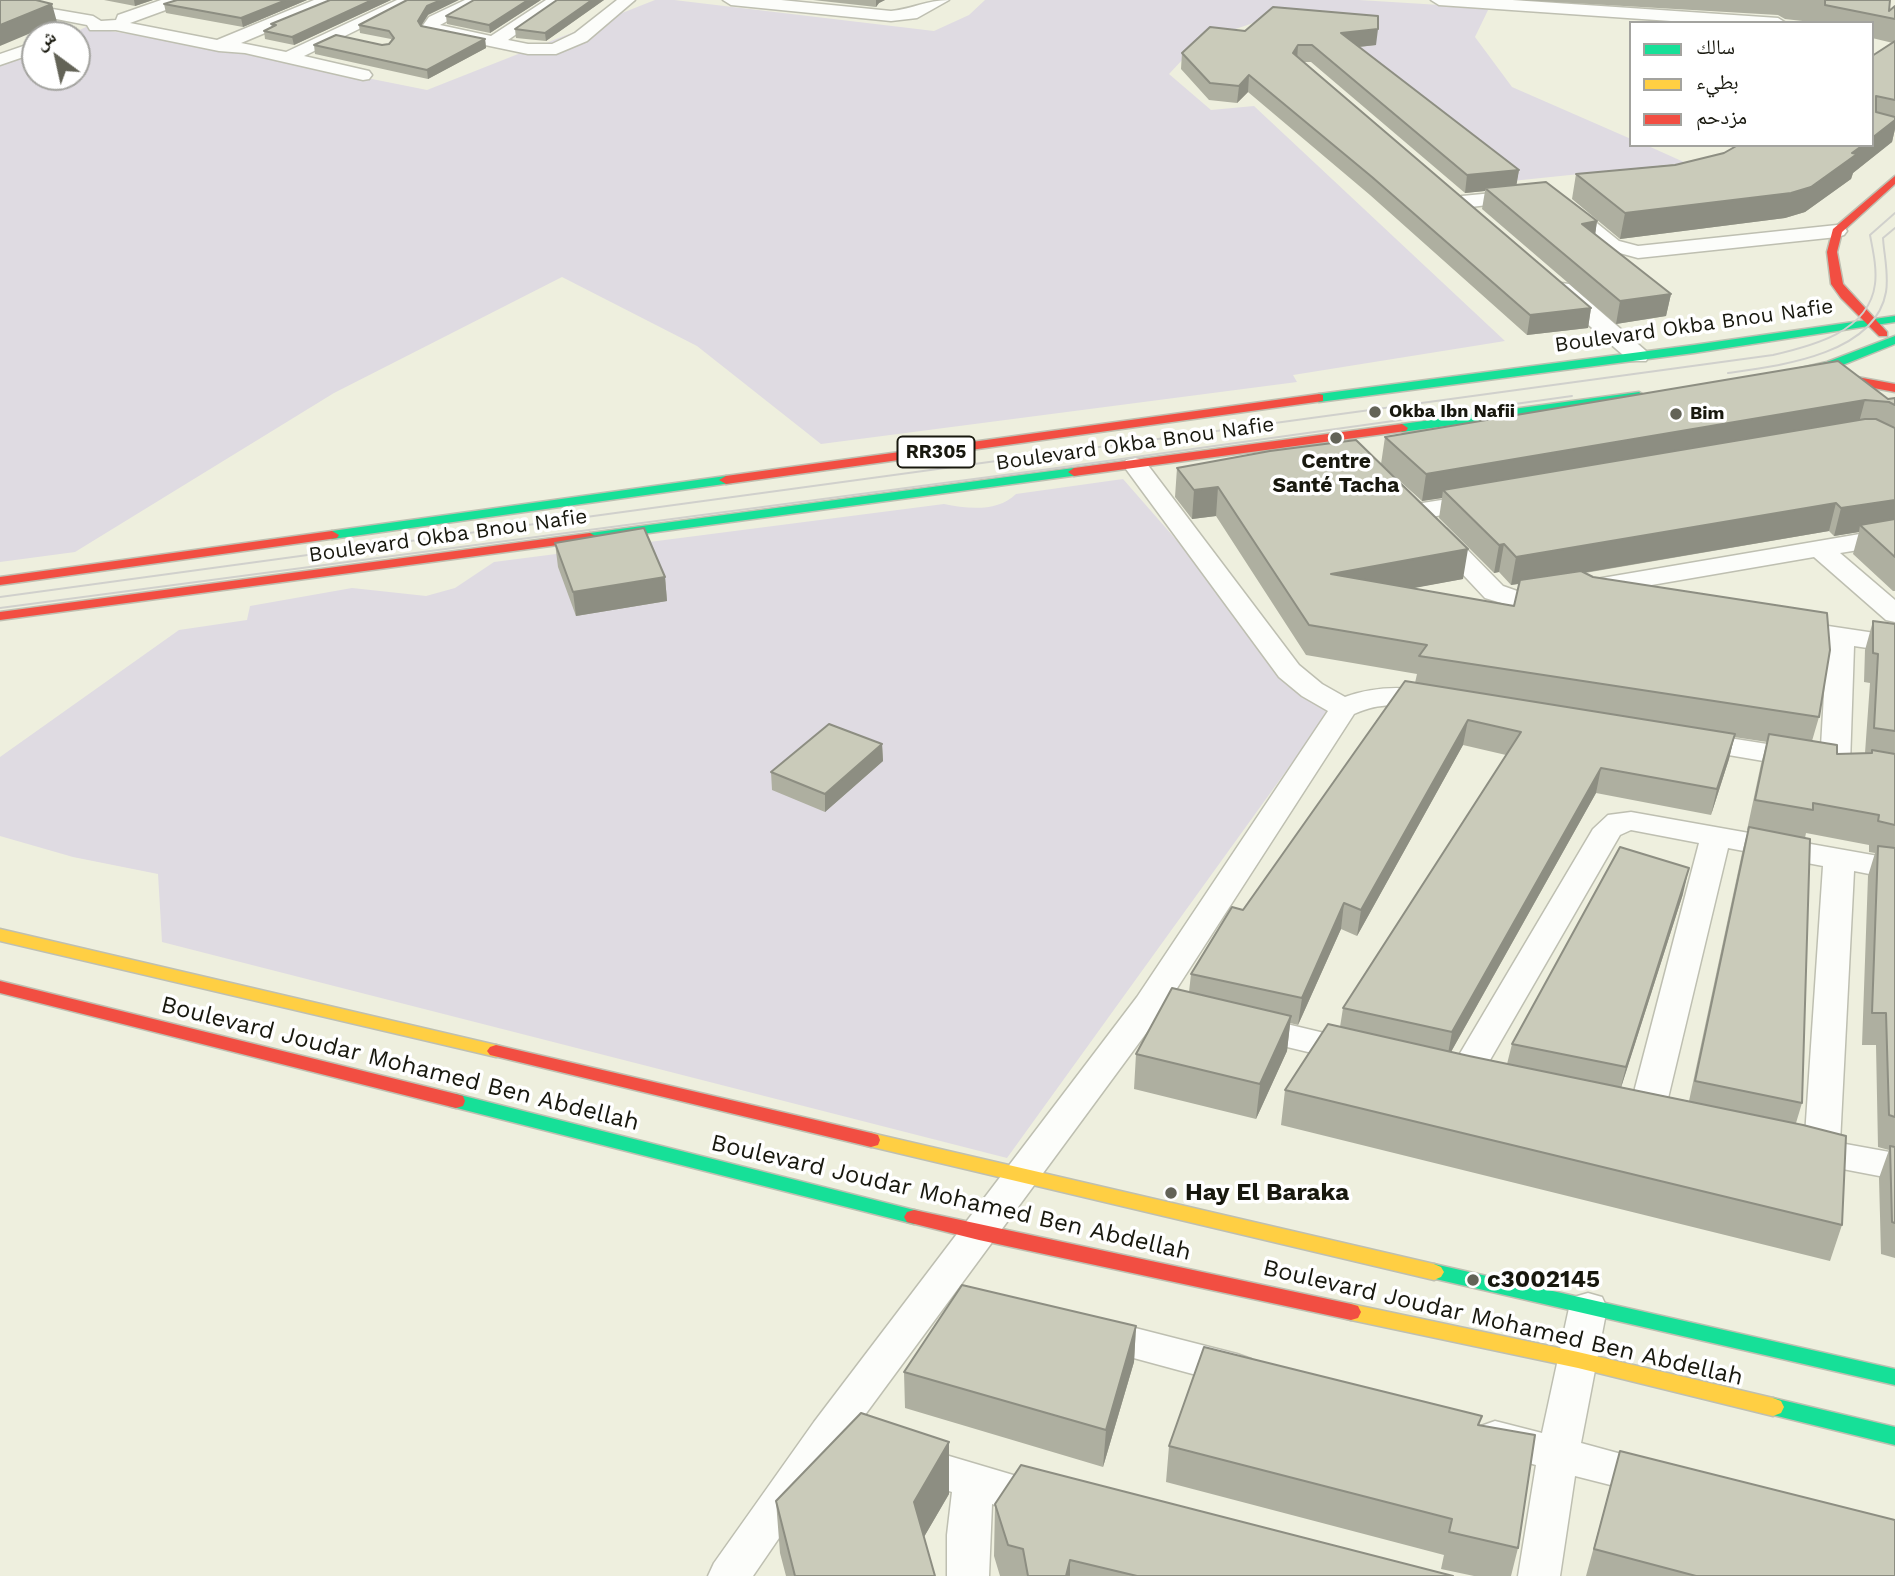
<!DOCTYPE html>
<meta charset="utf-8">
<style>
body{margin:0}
#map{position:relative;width:1895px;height:1576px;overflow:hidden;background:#eeefde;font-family:"Work Sans","Noto Naskh Arabic",sans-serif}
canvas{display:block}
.legend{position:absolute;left:1629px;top:21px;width:245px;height:126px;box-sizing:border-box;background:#fff;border:2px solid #a3a39f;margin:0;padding:9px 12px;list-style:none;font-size:21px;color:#18180e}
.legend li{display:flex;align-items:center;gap:14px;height:35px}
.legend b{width:35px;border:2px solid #a3a39f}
.north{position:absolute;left:21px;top:21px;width:70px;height:70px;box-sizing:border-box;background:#fff;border:2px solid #a3a39f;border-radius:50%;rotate:327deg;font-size:19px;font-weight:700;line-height:28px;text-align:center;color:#18180e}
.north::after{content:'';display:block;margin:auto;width:24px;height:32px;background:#636357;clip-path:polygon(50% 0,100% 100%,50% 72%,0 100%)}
</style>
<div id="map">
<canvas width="1895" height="1576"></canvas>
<ul class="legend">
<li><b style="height:9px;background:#16e098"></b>سالك</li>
<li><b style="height:9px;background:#ffcf43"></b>بطيء</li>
<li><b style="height:9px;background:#f24e42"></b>مزدحم</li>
</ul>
<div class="north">ش</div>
</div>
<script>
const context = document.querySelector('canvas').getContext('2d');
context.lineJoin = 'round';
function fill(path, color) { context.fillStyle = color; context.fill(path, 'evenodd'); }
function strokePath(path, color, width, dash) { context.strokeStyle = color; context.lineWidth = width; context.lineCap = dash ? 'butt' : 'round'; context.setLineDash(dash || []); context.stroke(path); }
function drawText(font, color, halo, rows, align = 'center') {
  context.font = font + ' "Work Sans",sans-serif'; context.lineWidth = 7; context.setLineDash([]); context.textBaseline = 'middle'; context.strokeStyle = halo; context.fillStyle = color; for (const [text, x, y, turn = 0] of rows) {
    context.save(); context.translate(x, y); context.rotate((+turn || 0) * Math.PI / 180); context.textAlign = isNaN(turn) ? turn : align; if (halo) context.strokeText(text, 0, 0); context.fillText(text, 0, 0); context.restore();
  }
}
fill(new Path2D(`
 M655 0H674L934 31 969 15 985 0H1359L1489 8 1475 37 1512 87 1631 139V145H1646L1686 163 1512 181 1268 18 1200 41 1169 74 1211 110 1254 106 1505 341 1293 375 1297 382 821 444 697 346 562 277 334 393 75 552 0 562V64L35 49V77H77V35H69L86 27 227 50 427 90Z
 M1123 479 1328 713 1007 1158 162 942 158 874 73 857 0 836V757L179 630 247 620 250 606 352 588 426 596 455 588 494 562 944 504C968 509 998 512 1016 494Z`), '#dfdbe2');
const street = new Path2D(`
 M0 0 93 16 101 21 116 20 118 15 161 0H184L182 4 130 23 217 40 314 0H336L334 4 241 43 286 52 397 0H418L304 56 369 71 372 75 369 79 363 80 245 53 219 51 116 30H90L87 25 0 8Z
 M465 0H486L440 25 491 36 546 0H565L508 40 528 44H552L575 33 617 0H635L587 41 556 54H528L423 32 421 28 429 17Z
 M723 0H781L891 11C913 9 926 0 949 0L917 18 891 21 731 5Z
 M1431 0H1512L1778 18 1786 23H1700L1439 5Z
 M35 42V53L0 65V54Z
 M1524 190 1531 192 1534 196 1531 200 1462 208 1455 206 1452 202 1455 198 1462 196Z
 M1565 201 1572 203 1619 241 1638 246 1837 225 1844 227 1847 231 1844 235 1837 237 1638 258 1605 249 1558 211 1555 207 1558 203Z
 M1561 283 1569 284 1646 351 1649 356 1646 361H1630L1553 294 1550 289 1553 284Z
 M1135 458 1144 460 1299 665 1322 684 1345 697C1379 685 1411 686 1445 695L1449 701 1445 707C1412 715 1395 695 1354 714L1161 1013 842 1446 753 1576H708L714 1563 814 1422 1137 997 1328 711 1302 696 1279 677 1123 465 1126 460Z
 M1480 494 1489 496 1492 501 1489 506 1416 520 1407 517 1403 512 1407 507 1416 504Z
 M1438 526 1447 529 1503 586 1520 592 1895 528V544L1840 553 1895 600V622L1886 620 1814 557 1518 608 1485 598 1425 534 1429 529Z
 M1788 620 1895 636V652L1854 646 1850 764 1845 770 1835 773 1825 770 1820 764 1827 642 1778 634 1774 628 1778 622Z
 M1691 732 1805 750 1815 753 1820 759 1815 765 1805 768 1681 747 1677 741 1681 735Z
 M1631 812 1895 859V879L1854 871 1840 1143 1895 1153V1179L1806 1162 1793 1158 1788 1149 1793 1140 1805 1136 1823 866 1728 848 1664 1115 1658 1124 1646 1128 1634 1124 1628 1115 1699 843 1631 830 1620 835 1475 1086 1463 1089 1451 1086 1446 1077 1593 829 1608 815Z
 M1249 1015 1366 1043 1371 1051 1366 1059 1354 1063 1237 1035 1232 1027 1237 1019Z
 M1588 1293 1602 1297 1607 1308 1581 1443 1669 1467 1675 1479 1669 1491 1654 1496 1575 1476 1560 1576H1518L1536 1465 1481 1450 1475 1438 1481 1426 1495 1421 1542 1433 1569 1308 1574 1297Z
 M1096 1318 1237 1354 1251 1359 1257 1370 1251 1381 1237 1386 1082 1344 1077 1333 1082 1322Z
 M912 1445 1057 1488 1063 1500 1057 1512 1042 1518 992 1504 989 1576H947V1535L952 1492 897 1474 891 1462 897 1450Z`);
const fast = new Path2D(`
 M1895 316V322L1694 353 1319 402 1313 398 1319 394 1694 345Z
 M1895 336V344L1835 368 1788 379 1782 375 1784 372 1827 362Z
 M1639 392 1645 396 1643 399 1402 432 1396 428 1402 424Z
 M1074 468 1080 472 1079 475 590 541 583 537 590 533Z
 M726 476 731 477V483L332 539 325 535 332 531Z
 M456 1094 914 1210 921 1212 924 1217 921 1222 914 1224 449 1106 447 1101 449 1096Z
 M1434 1264 1895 1369V1385L1427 1277 1424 1272 1427 1267Z
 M1773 1398 1895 1427V1445L1765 1413 1762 1407 1765 1401Z`);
const slow = new Path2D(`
 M0 929 496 1045 502 1047 505 1051 502 1055 496 1057 0 941Z
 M871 1133 1434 1264 1441 1267 1444 1272 1441 1277 1434 1280 864 1145 862 1140 864 1135Z
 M1351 1304 1578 1352 1773 1398 1781 1401 1784 1407 1781 1413 1773 1416 1578 1368 1351 1320 1344 1318 1341 1312 1344 1306Z`);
const jam = new Path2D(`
 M1895 176V184L1842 232 1837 252 1843 284 1887 332V336H1879L1841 298 1831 284 1827 252 1833 229Z
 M1814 369 1895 384V392L1810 376 1808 373Z
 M1319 394 1323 395V401L726 484 719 480 726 476Z
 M1402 424 1408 428 1406 431 1074 476 1068 472 1074 468Z
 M332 531 339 535 337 538 0 585V577Z
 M590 533 597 537 595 540 0 620V612Z
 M0 981 456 1094 463 1096 465 1101 463 1106 456 1108 0 993Z
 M496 1045 871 1133 878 1135 880 1140 878 1145 871 1147 490 1055 487 1051 490 1047Z
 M914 1210 1351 1304 1358 1306 1361 1312 1358 1318 1351 1320 979 1240 907 1222 904 1217 907 1212Z`);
strokePath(street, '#bebfb1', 3);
strokePath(fast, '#bebfb1', 3);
strokePath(slow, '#bebfb1', 3);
strokePath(jam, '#bebfb1', 3);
fill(street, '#fcfdfa');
fill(fast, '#16e098');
fill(slow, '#ffcf43');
fill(jam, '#f24e42');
strokePath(new Path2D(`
 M1728 373C1778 366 1875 355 1886 292 1889 274 1884 255 1883 238L1895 228
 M0 597 1773 355C1812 346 1869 332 1875 284 1877 268 1873 251 1870 235L1895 213
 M0 608 1057 468 1572 396`), '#d0d0cc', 2);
fill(new Path2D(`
 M104 0H153L135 6Z
 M177 0H307L243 27 166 13 164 4Z
 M330 0H391L294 45 265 39 264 31 272 27 271 24Z
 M541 0 490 33 447 24 446 16Z
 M557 0H604L546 41 516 38 515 29Z
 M813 0H885L879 3 876 7Z
 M1521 0H1890L1889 11 1895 6V129L1892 142 1853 173 1851 179 1805 212 1785 218 1620 239 1572 199 1576 174 1872 145V56L1893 43 1872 38V23H1820L1785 19 1778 15Z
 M428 15 421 26 485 39 486 48 428 79 315 54 314 45 389 44 392 41 391 39 360 33 359 25Z
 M1245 31 1376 45 1359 47 1519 170 1516 184 1597 221 1595 234 1671 294 1666 316 1616 324 1482 209 1485 191 1465 193 1311 62H1304L1591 308 1588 328 1527 335 1370 195 1248 92 1237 103 1209 100 1181 69 1182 53Z
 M1838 361 1888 399 1895 398V591H1893L1853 554 1859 532 1834 536 1829 531 1585 573 1819 717 1812 741 1837 754 1865 753 1870 683 1864 682 1865 650 1873 621 1895 624V1258L1881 1254 1879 1178 1889 1150 1878 1147 1876 1045H1862L1868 876 1875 853 1869 852V845L1806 833 1805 838 1802 1103 1796 1123 1842 1225 1830 1261 1281 1125 1285 1090 1340 1027 1343 1008 1506 755 1463 745 1357 936 1341 929 1298 1025 1290 1023 1287 1051 1256 1119 1134 1089 1136 1054 1189 992 1191 974 1243 910 1415 683 1417 674 1306 655 1216 516 1192 519 1175 497 1177 468 1463 579 1412 588 1514 606 1519 584 1511 585 1499 572 1494 573 1439 518 1442 498 1422 501 1381 464 1385 437ZM1734 737 1767 742 1761 764 1747 830H1748L1742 853 1689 1101 1621 1087 1683 894 1512 1044 1507 1064 1451 1052 1596 793 1711 815 1729 759Z
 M555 543 665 577 667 601 576 616 558 567Z
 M882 744 883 761 825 812 772 790 771 772Z
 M1136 1326 1134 1362 1103 1467 905 1408 904 1372Z
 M1480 1426 1518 1548 1511 1576H1474L1441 1569 1444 1555 1166 1482 1169 1446Z
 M949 1442V1494L924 1537 935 1576H786L780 1553 776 1501Z
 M1620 1451 1895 1576H1586Z
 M995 1504 1453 1576H1000L994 1556Z`), '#aeafa0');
fill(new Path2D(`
 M134 0H153L135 6Z
 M286 0H307L243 27 241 18Z
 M372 0H391L294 45 292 37Z
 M441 0H459L428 15 419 29 418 21 427 6Z
 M528 0H541L490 33 489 25Z
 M592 0H604L546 41 545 33Z
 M876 0H885L879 3 876 7Z
 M52 4 57 22 0 46V25Z
 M1378 29 1376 45 1339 49 1341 33Z
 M485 39 486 48 428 79 427 70Z
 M1298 45 1297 61 1293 53Z
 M1249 75 1248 92 1237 103 1239 86Z
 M1895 120V129L1892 142 1853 173 1851 179 1805 212 1785 218 1620 239 1625 213 1852 153 1863 145H1872V138Z
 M1519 170 1516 188H1485V191L1465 193 1467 175Z
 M1597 221 1594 243 1582 224Z
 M1671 294 1666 316 1616 324 1620 301Z
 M1591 308 1588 328 1527 335 1530 315Z
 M1865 400 1858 426 1443 490 1442 498 1422 501 1426 474Z
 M1218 487 1216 516 1192 519 1194 490Z
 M1895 500V526L1860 525 1859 532 1834 536 1841 508Z
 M1836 503 1829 531 1511 585 1516 557Z
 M1504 544 1499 572 1494 573 1499 545Z
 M1468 549 1463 579 1328 604 1331 574Z
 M665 577 667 601 576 616 573 592Z
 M1468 720 1463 745 1357 936 1361 910Z
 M1735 734 1729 759 1711 815 1717 789Z
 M882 744 883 761 825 812V794Z
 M1601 768 1596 793 1447 1059 1452 1032Z
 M1689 868 1683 894 1619 1094 1626 1067Z
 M1344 903 1341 929 1298 1025 1302 998Z
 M1291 1016 1287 1051 1256 1119 1260 1084Z
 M1136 1326 1134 1362 1103 1467 1106 1430Z
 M949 1442V1494L914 1554V1502Z
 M1070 1560V1576H1066Z`), '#8d8e82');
const building = new Path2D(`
 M0 0H36L52 4 0 25Z
 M177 0H286L241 18 164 4Z
 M330 0H372L292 37 264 31 276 25 271 24Z
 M407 0H441L427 6 418 21 421 26 485 39 427 70 314 45 336 35 382 45 389 44 394 38 389 31 359 25Z
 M474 0H528L489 25 446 16Z
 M557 0H592L545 33 515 29Z
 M1825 0H1890L1889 11 1895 6V19L1825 5Z
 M1273 7 1378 16V29L1341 33 1519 170 1467 175 1312 45H1298L1293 53 1591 308 1530 315 1372 177 1249 75 1239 86 1210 83 1182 53 1210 27 1245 31Z
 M1895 41V100L1876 96V112L1895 117V120L1872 138V56Z
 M1738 145H1863L1852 153 1857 154 1811 187 1791 193 1625 213 1576 174 1675 165 1724 153Z
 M1546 182 1597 221 1582 224 1671 294 1620 301 1485 188Z
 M1838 361 1888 399 1895 398V405L1889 402 1865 400 1426 474 1385 437Z
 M1865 419H1876L1895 428V500L1841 508 1836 503 1516 557 1504 544 1499 545 1443 490Z
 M1356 440 1468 549 1331 574 1514 606 1520 580 1581 571 1593 577 1827 613 1830 650 1819 717 1419 656 1427 645 1309 625 1218 487 1194 490 1177 468 1270 451Z
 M1895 519V557L1860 525Z
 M644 528 665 577 573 592 555 543Z
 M1873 621 1895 624V731L1874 728 1878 654 1873 653Z
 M1405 681 1735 734 1717 789 1601 768 1452 1032 1343 1008 1521 732 1468 720 1361 910 1344 903 1302 998 1191 974 1232 907 1243 910Z
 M829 724 882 744 825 794 771 772Z
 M1769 734 1837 745V754L1872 753V750L1895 754V825L1878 821 1879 815 1813 803V810L1755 800Z
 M1749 827 1810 839 1802 1103 1695 1081Z
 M1878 846 1895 848V1117L1889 1115 1886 1013H1872Z
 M1620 847 1689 868 1626 1067 1512 1044Z
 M1172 988 1291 1016 1260 1084 1136 1054Z
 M1328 1024 1469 1056 1803 1125 1846 1136 1842 1225 1285 1090Z
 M1890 1146 1895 1147V1223L1892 1222Z
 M962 1285 1136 1326 1106 1430 904 1372Z
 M1204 1347 1482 1416 1478 1425 1535 1435 1518 1548 1449 1532 1452 1519 1169 1446Z
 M861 1413 949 1442 914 1502 935 1576H795L776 1501Z
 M1620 1451 1895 1520V1576H1696L1594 1549Z
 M1021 1465 1453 1576H1137L1070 1560 1066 1576H1028L1023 1549 1008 1545 995 1504Z`);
fill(building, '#cacbba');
strokePath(building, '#8d8e82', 2);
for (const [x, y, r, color] of [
 [1375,412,7,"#636357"],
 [1676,414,7,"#636357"],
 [1336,438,7,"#636357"],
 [1171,1193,7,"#636357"],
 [1473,1280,7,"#636357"]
]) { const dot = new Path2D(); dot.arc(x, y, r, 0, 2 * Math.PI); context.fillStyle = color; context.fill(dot); strokePath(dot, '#fff', 2.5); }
drawText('bold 18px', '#18180e', '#fff', [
 ["Okba Ibn Nafii",1389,412],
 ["Bim",1690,414]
], 'left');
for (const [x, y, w] of [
 [936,452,77]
]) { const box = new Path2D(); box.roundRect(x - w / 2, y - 15.5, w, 31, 5); context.fillStyle = '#fff'; context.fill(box); strokePath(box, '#18180e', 2); }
drawText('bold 19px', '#18180e', null, [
 ["RR305",936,452]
]);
drawText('21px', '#18180e', '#fff', [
 ["Boulevard Okba Bnou Nafie",1694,326,-8],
 ["Boulevard Okba Bnou Nafie",1135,444,-8],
 ["Boulevard Okba Bnou Nafie",448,536,-8]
]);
drawText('bold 21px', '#18180e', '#fff', [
 ["Centre",1336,462],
 ["Santé Tacha",1336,486]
]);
drawText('24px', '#18180e', '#fff', [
 ["Boulevard Joudar Mohamed Ben Abdellah",400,1064,14],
 ["Boulevard Joudar Mohamed Ben Abdellah",951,1198,13],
 ["Boulevard Joudar Mohamed Ben Abdellah",1503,1323,13]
]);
drawText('bold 24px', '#18180e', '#fff', [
 ["Hay El Baraka",1185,1193],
 ["c3002145",1487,1280]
], 'left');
</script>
